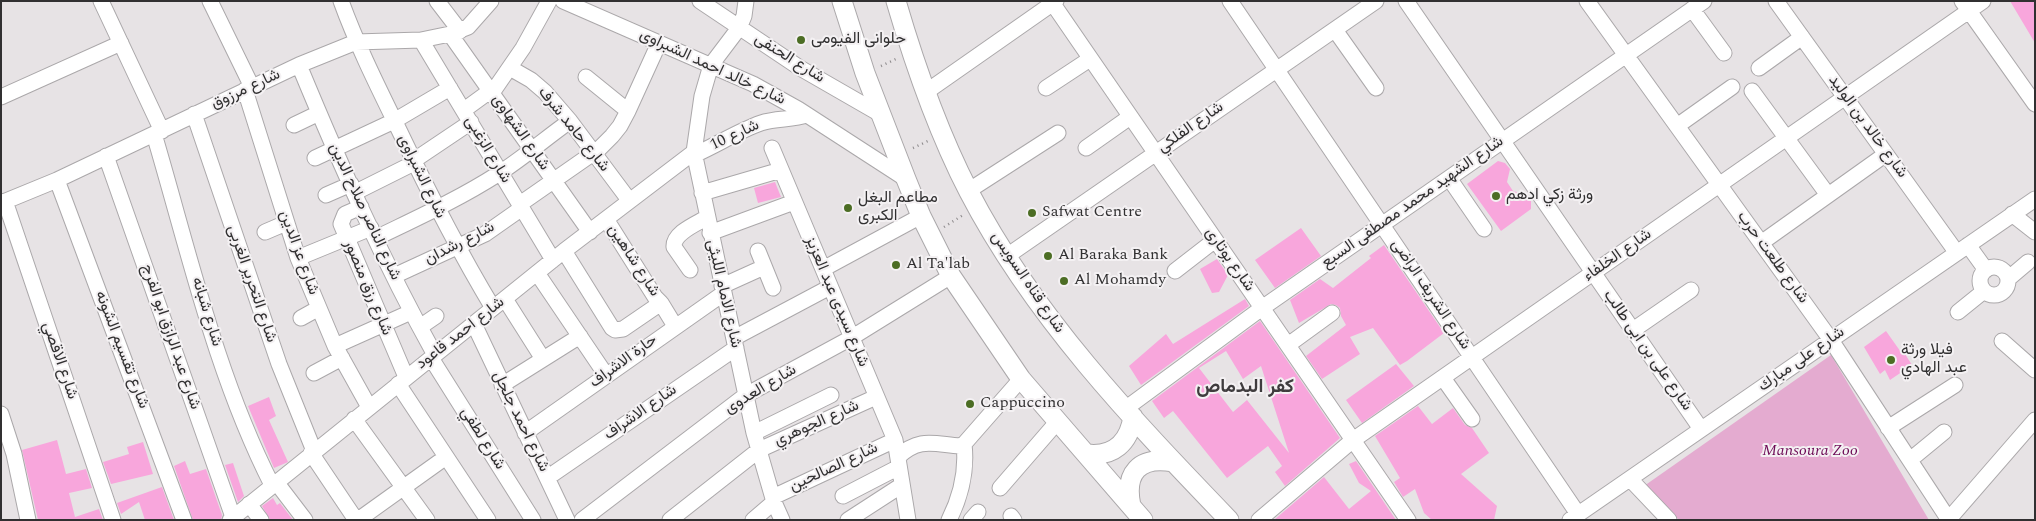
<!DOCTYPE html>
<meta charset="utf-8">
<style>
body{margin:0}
#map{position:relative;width:2036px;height:521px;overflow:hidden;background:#e7e3e5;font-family:Spectral,serif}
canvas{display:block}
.frame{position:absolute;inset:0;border:2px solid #313031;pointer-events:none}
</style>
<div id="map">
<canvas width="2036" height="521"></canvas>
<div class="frame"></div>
</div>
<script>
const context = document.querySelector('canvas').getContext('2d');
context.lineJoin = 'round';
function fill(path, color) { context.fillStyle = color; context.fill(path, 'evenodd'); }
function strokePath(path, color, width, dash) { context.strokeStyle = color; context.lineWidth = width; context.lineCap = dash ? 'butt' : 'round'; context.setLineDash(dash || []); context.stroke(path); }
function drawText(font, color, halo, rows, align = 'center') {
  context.font = font + ' Spectral,Vazirmatn,serif'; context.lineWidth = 4; context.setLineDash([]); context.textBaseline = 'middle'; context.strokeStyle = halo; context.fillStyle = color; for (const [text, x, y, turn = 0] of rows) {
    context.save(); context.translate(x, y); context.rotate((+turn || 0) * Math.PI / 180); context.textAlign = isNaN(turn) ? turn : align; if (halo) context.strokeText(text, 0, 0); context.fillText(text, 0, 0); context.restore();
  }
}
fill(new Path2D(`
 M1831 355 1929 520H1679L1644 486Z`), '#e4abd0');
fill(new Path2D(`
 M2010 1H2035V43Z
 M1498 161 1505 163 1510 169 1507 182 1513 191 1527 195 1531 201V209L1501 231 1467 184Z
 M775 182 781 197 758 203 754 188Z
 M1301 228 1321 256 1275 288 1255 260Z
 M1384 245 1444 333 1407 361 1400 365 1373 328 1350 337 1360 354 1322 379 1306 356 1346 325 1341 316 1340 308 1336 305 1331 304 1299 323 1290 300 1320 279 1333 288 1371 258 1369 256Z
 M1217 259 1228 275 1219 292 1212 293 1200 269Z
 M1245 299 1249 306 1141 385 1129 366 1166 334 1173 344Z
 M1260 321 1340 438 1285 486 1275 472 1282 466 1268 446 1227 478 1173 411 1164 418 1152 401ZM1226 351 1243 379 1261 366 1289 453 1247 400 1233 412 1199 368Z
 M1886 331 1903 355 1905 354 1912 365 1890 380 1885 370 1880 374 1864 347Z
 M1396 364 1414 386 1362 423 1346 400Z
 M269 397 276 416 269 420 288 462 274 468 248 406Z
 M1418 406 1432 424 1453 408 1465 425 1472 428 1489 453 1461 474 1497 506 1494 520H1432L1424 513 1415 489 1403 497 1394 482 1400 478 1375 436Z
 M57 440 66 474 86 469 92 488 69 493 75 517 99 509 103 520H38L22 450Z
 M143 442 153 474 111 484 103 462 129 454 127 447Z
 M185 461 190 474 206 469 222 515 221 520H193L174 466Z
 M1356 461 1396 520H1274L1324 477 1349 509 1371 491 1359 483 1349 464Z
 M233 463 244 496 238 502 225 465Z
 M162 487 174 520H145L139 502 121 514 117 503Z
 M273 498 277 505 280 503 293 520H270L262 506Z`), '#f8a6dc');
const minor = new Path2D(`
 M101 1 162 131
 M210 1 252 87
 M341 1C357 45 378 87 399 130 428 191 458 250 493 308
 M437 1 460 31
 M563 1 753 84 798 109 906 179
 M700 1 800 68 880 114
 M746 1 744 16 739 28 711 65 702 96 694 152 754 433 774 502 782 520
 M1051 1 1408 520
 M1230 1 1578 514
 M1406 1 1701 429
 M1587 1 1831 340 1949 520
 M1776 1 1957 253
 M1962 1 2035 104
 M1692 9 1724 53
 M1335 30 1376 88
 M450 34 590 232
 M421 40 553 260
 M299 65C340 164 383 262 435 355
 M510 68 531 80 545 92 570 121 629 200
 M1759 68 1802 37
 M586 77 628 111
 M1046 88 1090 59
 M245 90 298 258 335 346 369 407
 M1752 91 1828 195
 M926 92 1056 1
 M492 93 523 48 549 1
 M1 97 121 43
 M464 110 490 91
 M194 114 279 364 314 451
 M294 125 319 113
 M1677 126 1732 87
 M154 134C189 252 216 375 272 485
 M772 148 895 440 908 520
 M1086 148 1130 117
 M694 155C717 145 738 131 761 123 776 118 792 120 807 115
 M106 156 233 517
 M315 158 394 121 450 88
 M413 161 471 122
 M1449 178 1484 229
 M57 180 184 520
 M968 191 1058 133
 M354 193 414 163
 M702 193 781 170
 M326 195 351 184
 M5 201 113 520
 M1 203 57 180 299 65 356 42 421 40 450 34 468 27 491 1
 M520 204 599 149 612 136 620 126 628 111 659 43
 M361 207 345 214 341 224 406 377
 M2012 214 2035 232
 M606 219 655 297 661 303
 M265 232 286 223
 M710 233 794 202
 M376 238C417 218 459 199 498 174 523 158 546 138 570 121
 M1761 243 1886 154
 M1968 245 1986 270
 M564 251 612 328 615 330 623 329 661 303 675 326
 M758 251 773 288
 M1007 256 1376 1
 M298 258 371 228
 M1980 281a14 14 0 1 1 28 0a14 14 0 1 1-28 0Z
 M823 269 921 216
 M690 270 674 247C673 233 696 224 706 218
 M1175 271 1215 240
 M537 273 606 375
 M394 276 485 234 522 208
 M2008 279 2028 262
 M722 286 764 267
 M505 299 543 359
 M1958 312 1984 291
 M301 318 319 308
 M474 324 567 520
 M420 327 436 316
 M1633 330 1691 290
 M734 338 830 287
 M2002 341 2035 370
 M1288 345 1332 313
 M335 346 411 312
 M431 358 533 520
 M314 373 342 358
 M1443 378 1472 419
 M398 384 488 520
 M502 385 580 336
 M1125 409 1262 308 1704 1
 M1 414 14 454 28 520
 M354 419 427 520
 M1888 428 1955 385
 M525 433 724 293
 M754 433 831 395
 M311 453 356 520
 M898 457C919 437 933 444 960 446L964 444 1021 379
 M1910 460 1944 432
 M547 478 736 348
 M1630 479 1669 520
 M276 482 305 520
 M1000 488 1058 421
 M843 496 899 467
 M773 497 895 440
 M249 504 261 520
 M1011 516 1014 520
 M1949 519 2035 420
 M230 520 564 251 694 152
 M358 520 446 457
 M582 520 746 395 851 338 951 276
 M670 520 759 450 876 397
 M753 520 774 502
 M848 520 902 485
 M949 520C961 496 967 470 964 444
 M971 520 978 512
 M1259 520 1353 440 1983 1
 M1570 520 2035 199`);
const major = new Path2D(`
 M842 1 865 73 906 179 921 216 951 276 1021 379 1143 520
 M896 1C915 66 938 132 969 192 1034 317 1132 419 1229 520
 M1087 454C1113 457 1129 443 1133 417
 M1131 506C1124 473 1139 456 1173 462`);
strokePath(minor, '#aba8aa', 17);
strokePath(major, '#aba8aa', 21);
strokePath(new Path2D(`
 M881 66 896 59
 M913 148 928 141
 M944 227 963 215`), '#8d8a8c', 2.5, [1, 4]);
strokePath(minor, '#fff', 15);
strokePath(major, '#fff', 19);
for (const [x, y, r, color] of [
 [801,40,5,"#4c6d24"],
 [1496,196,5,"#4c6d24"],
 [848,208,5,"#4c6d24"],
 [1032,213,5,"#4c6d24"],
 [1048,256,5,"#4c6d24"],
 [896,265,5,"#4c6d24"],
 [1064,281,5,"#4c6d24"],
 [1891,360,5,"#4c6d24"],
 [970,404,5,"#4c6d24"]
]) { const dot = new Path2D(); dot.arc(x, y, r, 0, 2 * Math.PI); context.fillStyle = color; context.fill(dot); strokePath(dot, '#f4f1f3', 2); }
drawText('16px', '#313031', '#f4f1f3', [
 ["حلوانى الفيومى",811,40],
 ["ورثة زكي ادهم",1506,196],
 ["مطاعم البغل",858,199],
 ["الكبرى",858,217],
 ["Safwat Centre",1042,213],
 ["Al Baraka Bank",1058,256],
 ["Al Ta'lab",906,265],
 ["Al Mohamdy",1074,281],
 ["فيلا ورثة",1901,351],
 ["عبد الهادي",1901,369],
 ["Cappuccino",980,404]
], 'left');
drawText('16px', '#313031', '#f4f1f3', [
 ["شارع الحنفى",789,59,32],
 ["شارع خالد احمد الشبراوى",712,68,25],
 ["شارع مرزوق",246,90,-25],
 ["شارع خالد بن الوليد",1867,127,54],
 ["شارع الفلكي",1191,128,-35],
 ["شارع حامد شرف",573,130,51],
 ["شارع الشهاوى",520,133,55],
 ["شارع 10",735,136,-25],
 ["شارع الزغبى",487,150,59],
 ["شارع الشبراوى",421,177,64],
 ["شارع الشهيد محمد مصطفى السبع",1413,203,-35],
 ["شارع الناصر صلاح الدين",364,212,65],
 ["شارع رشدان",460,244,-27],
 ["شارع عز الدين",298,253,70],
 ["شارع الخلفاء",1618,256,-35],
 ["شارع طلعت حرب",1772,258,54],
 ["شارع بوتارى",1229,260,55],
 ["شارع شاهين",633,261,57],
 ["شارع قناه السويس",1027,283,56],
 ["شارع التحرير الغربى",251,284,71],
 ["شارع رزق منصور",367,288,67],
 ["شارع الامام الليثى",723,294,77],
 ["شارع الشريف الراضى",1430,295,56],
 ["شارع سيدى عبد العزيز",836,302,67],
 ["شارع شبانه",206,312,73],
 ["شارع احمد قاعود",461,334,-38],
 ["شارع عبد الرازق ابو الفرج",170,337,71],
 ["شارع تقسيم الشونه",121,350,69],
 ["شارع على بن ابى طالب",1647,351,55],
 ["شارع على مبارك",1802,360,-35],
 ["شارع الاقصي",59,361,71],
 ["حارة الاشراف",624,362,-36],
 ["شارع العدوى",761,390,-31],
 ["شارع الاشراف",641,413,-35],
 ["شارع احمد جلجل",520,422,64],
 ["شارع الجوهري",817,424,-24],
 ["شارع لطفي",482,439,58],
 ["شارع الصالحين",834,468,-25]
]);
drawText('italic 16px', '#6d0b56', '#f4f1f3', [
 ["Mansoura Zoo",1810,452]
]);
drawText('bold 19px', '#3f3c3e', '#f4f1f3', [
 ["كفر البدماص",1245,388]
]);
</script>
